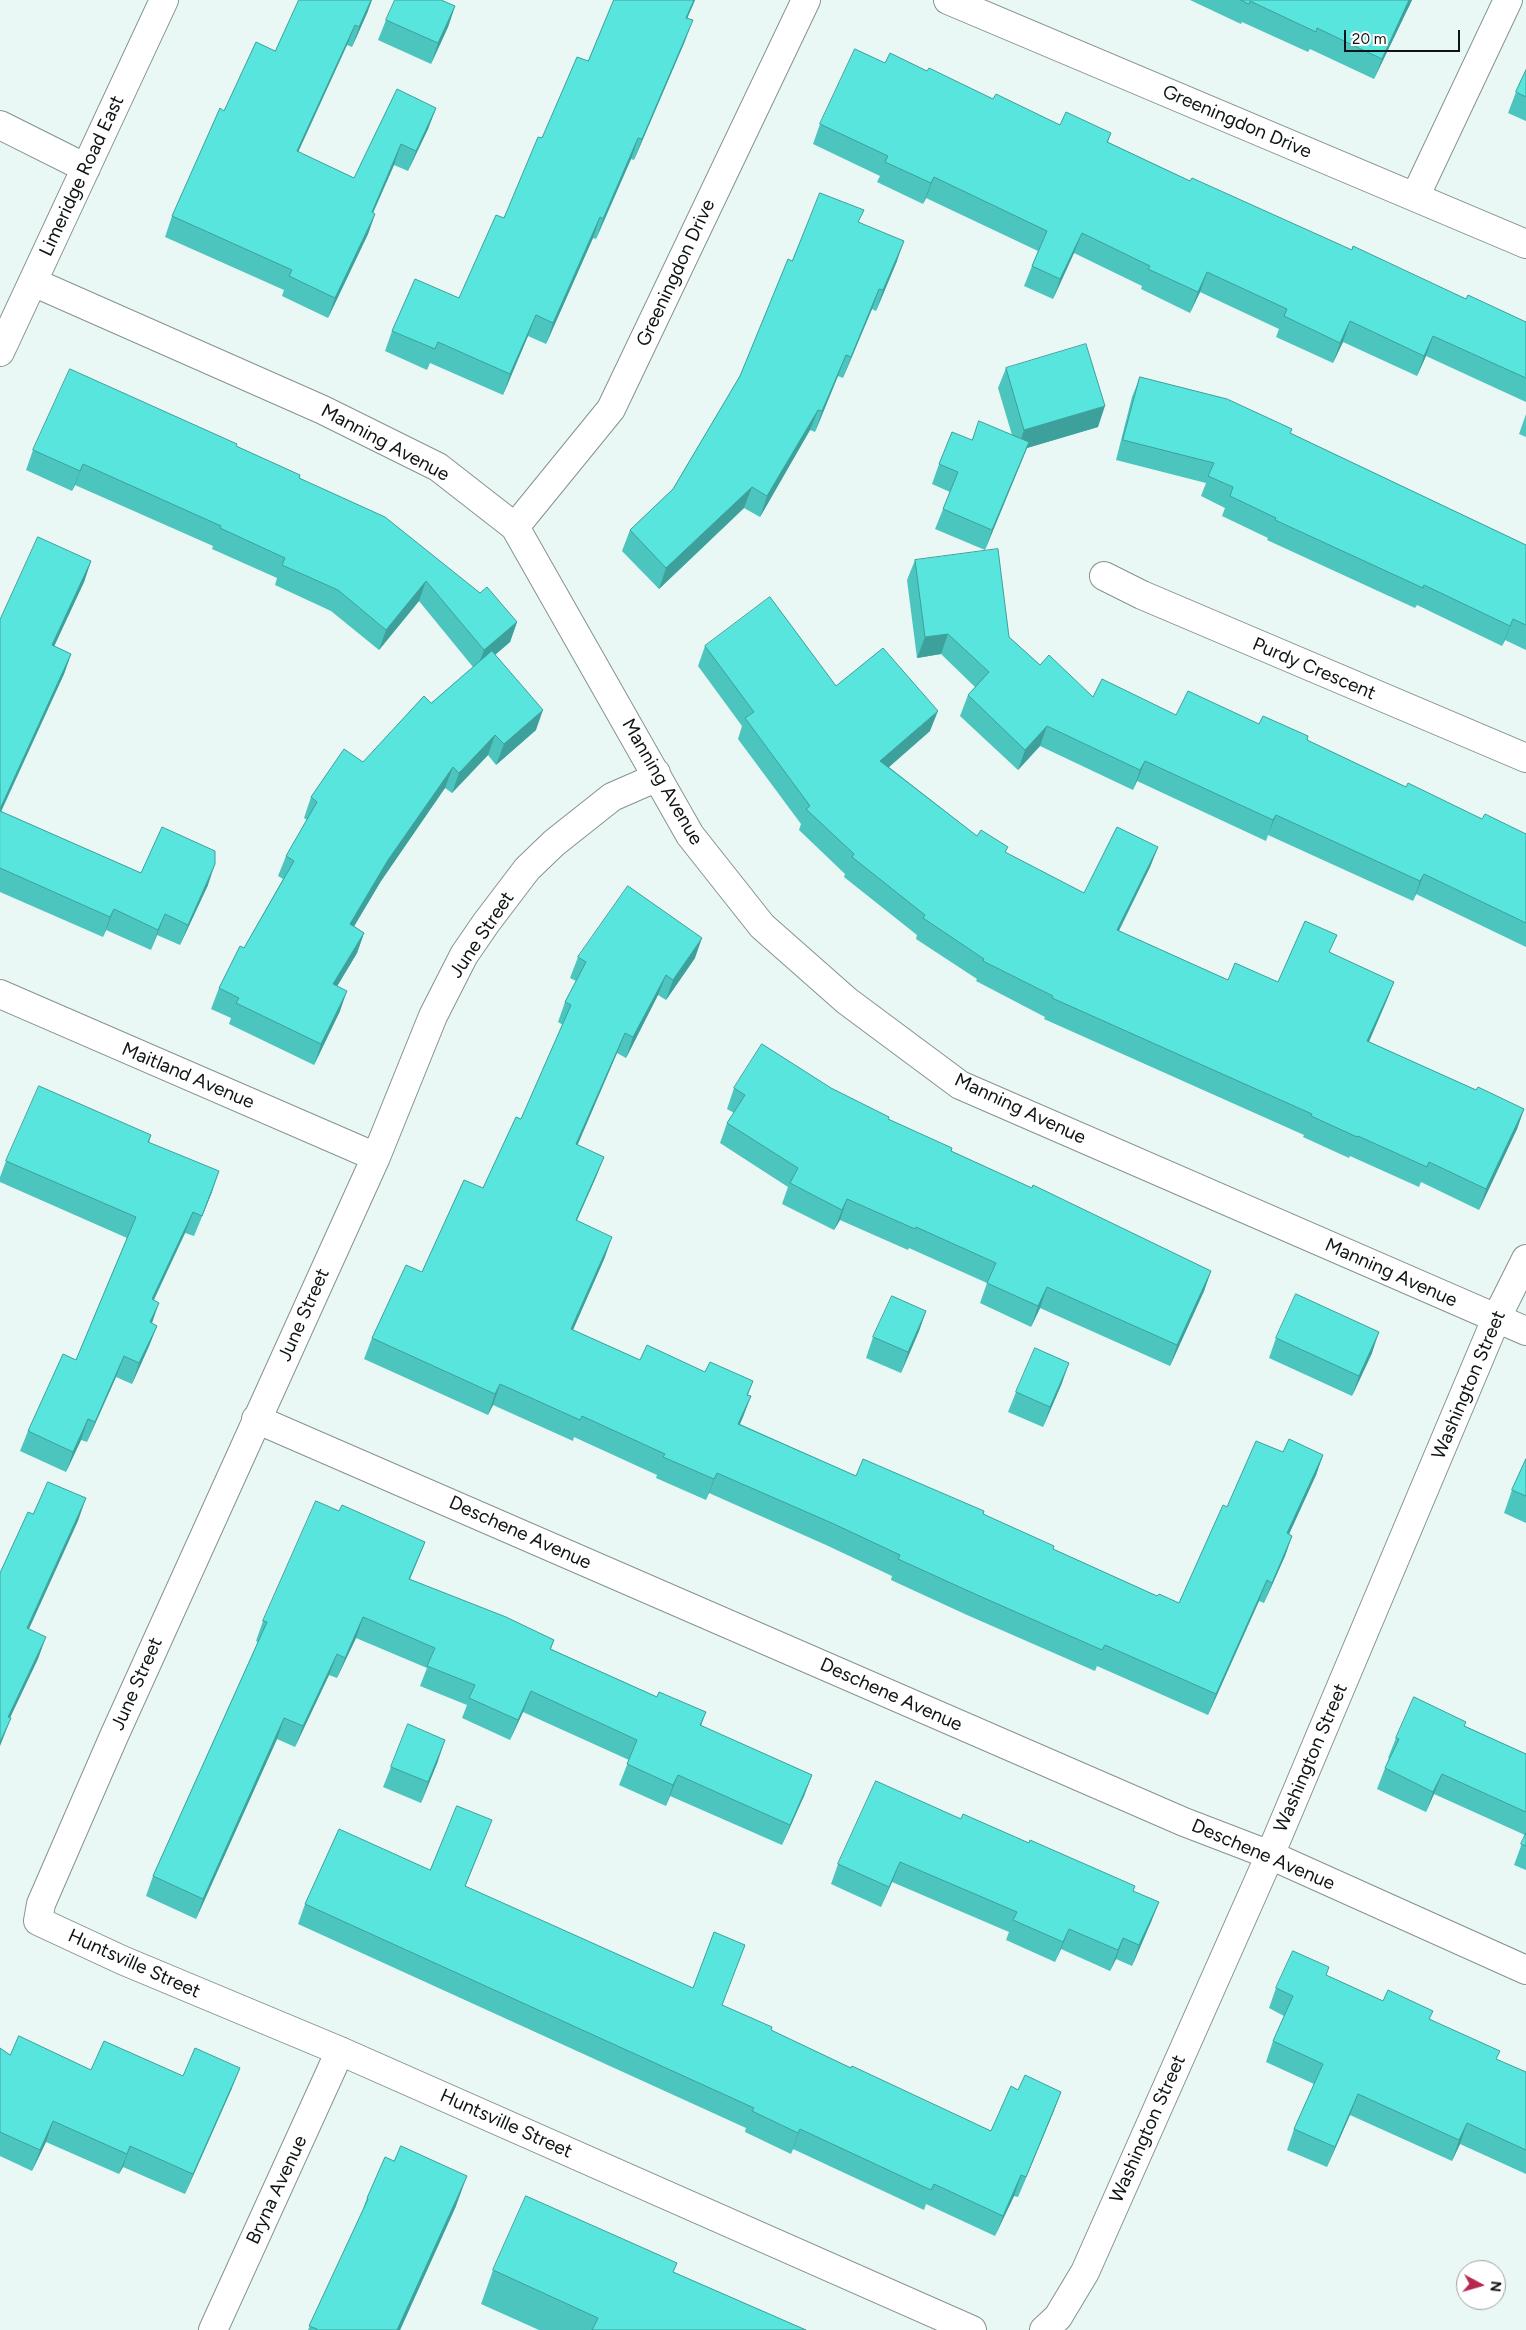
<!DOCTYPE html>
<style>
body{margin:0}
#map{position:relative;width:1526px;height:2330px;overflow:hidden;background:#e9f7f5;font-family:Figtree,sans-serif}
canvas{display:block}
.north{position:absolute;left:1456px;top:2260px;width:50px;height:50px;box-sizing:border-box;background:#fff;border:1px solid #9fa1a1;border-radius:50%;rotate:96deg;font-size:14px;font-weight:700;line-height:20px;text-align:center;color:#101414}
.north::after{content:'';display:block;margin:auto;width:18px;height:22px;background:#b82750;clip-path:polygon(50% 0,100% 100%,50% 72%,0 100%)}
.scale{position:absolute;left:1344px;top:30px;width:116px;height:22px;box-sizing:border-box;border:2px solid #101414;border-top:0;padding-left:6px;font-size:15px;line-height:18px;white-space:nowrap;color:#101414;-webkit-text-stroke:4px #fff;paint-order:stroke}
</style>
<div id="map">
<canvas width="1526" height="2330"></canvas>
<div class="north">N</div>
<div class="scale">20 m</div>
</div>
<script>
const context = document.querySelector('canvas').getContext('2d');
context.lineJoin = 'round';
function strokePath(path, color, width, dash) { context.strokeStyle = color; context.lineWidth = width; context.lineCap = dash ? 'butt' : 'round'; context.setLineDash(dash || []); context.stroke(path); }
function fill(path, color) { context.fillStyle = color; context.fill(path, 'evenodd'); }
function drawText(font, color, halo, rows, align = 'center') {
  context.font = font + ' Figtree,sans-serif'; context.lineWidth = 4; context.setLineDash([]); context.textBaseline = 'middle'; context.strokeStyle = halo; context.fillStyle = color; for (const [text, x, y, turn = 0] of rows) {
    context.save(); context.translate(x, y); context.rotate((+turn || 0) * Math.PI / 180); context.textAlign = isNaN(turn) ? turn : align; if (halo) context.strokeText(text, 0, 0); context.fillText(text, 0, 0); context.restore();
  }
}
const minor = new Path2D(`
 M948 0 1526 244
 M0 125 86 168
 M1415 197 1508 0
 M33 282 323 410 438 467 515 527 690 835 762 926 847 1001 960 1085 1526 1331
 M0 352 164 0
 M515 527 611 409 806 0
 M1104 576 1142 595 1526 758
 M656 773 644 783 612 797 554 843 527 869 486 923 464 955 433 1016 376 1157 114 1736 41 1904 38 1921 122 1960 340 2051 972 2330
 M0 994 376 1157
 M256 1419 1184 1822 1270 1855 1526 1970
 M213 2330 340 2051
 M1044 2330 1058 2317 1085 2272 1270 1855 1496 1319 1526 1259`);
strokePath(minor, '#869291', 30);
strokePath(minor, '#fff', 28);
fill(new Path2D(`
 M614 0H695L687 18 685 41 634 160 631 159 596 239 593 238 546 344 528 336 503 395 430 363 427 370 385 351 392 331 459 298 504 218 542 138 588 61Z
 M1190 0H1412L1374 79 1310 49 1308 52 1242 22 1241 24Z
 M455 6 448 27 431 64 378 40 386 20Z
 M368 11 352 47 347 45 298 152 354 178 436 108 428 129 408 171 394 165 373 213 375 214 368 234 328 318 282 296 284 290 165 237 172 216 224 111 275 51Z
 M885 63 927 71 993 99 1060 125 1111 133 1108 142 1190 181 1466 299 1526 322V402L1426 356 1417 376 1343 342 1333 363 1276 337 1279 329 1200 292 1190 313 1141 289 1142 286 1074 253 1053 299 1024 286 1038 251 926 198 923 204 877 182 880 176 813 144 820 124Z
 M1526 70V121L1508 113 1516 92Z
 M792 261H897L876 311 872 309 843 378 838 376 815 432 810 430 760 517 744 508 659 589 622 551 630 530 673 489 740 376Z
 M1006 368 1098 427 1027 448 985 550 935 529 950 492 932 484 939 464 972 440 1012 435 998 388Z
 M1140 377 1292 429 1290 433 1526 545V650L1505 640 1502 646 1417 605 1415 608 1267 540 1268 538 1222 516 1225 508 1201 496 1206 483 1116 460 1132 397Z
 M1526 414V437L1519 434Z
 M236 446 299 478 480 593 517 622 510 642 495 655 536 730 496 765 488 755 452 793 445 788 381 881 354 926 364 933 357 953 337 986 340 1011 314 1065 229 1024 231 1018 211 1009 219 988 244 948 283 879 278 876 286 856 307 820 304 818 311 797 363 762 473 667 419 601 379 650 331 611 275 585 277 578 212 549 213 546 75 485 72 491 26 470 33 450Z
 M915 560 1009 637 1040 665 1093 697 1176 715 1259 724 1307 740 1406 787 1482 819 1526 834V947L1416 894 1413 901 1268 835 1266 841 1137 781 1133 790 1040 746 1018 770 960 716 968 695 975 687 941 654 917 658 907 580Z
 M91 561 84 582 54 646 71 654 64 674 1 812 141 873 208 885 180 945 157 935 151 950 106 930 103 937 0 892V620Z
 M705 646 836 686 930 731 889 767 977 836 1006 853 1084 893 1158 847 1150 867 1119 931 1228 980 1278 982 1330 953 1394 982 1386 1002 1369 1042 1476 1090 1524 1109 1517 1129 1479 1210 1421 1182 1419 1187 1350 1156 1349 1158 1303 1137 1304 1135 1044 1019 1045 1017 976 981 977 979 916 939 917 935 844 877 845 874 799 830 801 824 738 739 742 726 698 666Z
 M578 957 695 958 666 1000 658 995 626 1058 617 1053 577 1145 604 1157 596 1177 577 1220 605 1257 573 1330 640 1360 705 1372 753 1381 748 1395 751 1396 740 1424 856 1476 983 1515 1053 1549 1157 1596 1179 1603 1227 1507 1283 1452 1323 1455 1316 1475 1289 1534 1292 1536 1285 1556 1264 1603 1259 1601 1208 1715 1097 1666 1095 1671 967 1615 891 1580 892 1576 826 1545 709 1493 706 1500 656 1478 657 1475 574 1437 573 1441 493 1405 488 1415 364 1359 372 1338 422 1272 483 1188 521 1119 563 1025 558 1022 565 1002 576 981 570 978Z
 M734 1088H831L888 1119 951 1151 1211 1271 1204 1291 1170 1366 1040 1308 1031 1327 980 1303 987 1283 909 1248 908 1250 840 1220 834 1230 782 1204 788 1187 720 1143 727 1123 734 1113 727 1109Z
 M151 1135 149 1143 212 1192 194 1236 185 1233 154 1300 152 1323 157 1326 149 1346 132 1384 116 1377 87 1442 81 1440 66 1472 20 1451 28 1431 76 1360 127 1238 0 1182V1177L6 1161Z
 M926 1311 919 1331 901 1373 866 1358 873 1337Z
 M1276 1338 1372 1353 1352 1396 1269 1358Z
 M1062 1383 1043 1427 1008 1412 1016 1392Z
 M1526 1459V1523L1504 1513 1512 1490Z
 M339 1511 425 1542 410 1579 554 1640 551 1649 657 1697 706 1712 701 1726 812 1775 804 1796 782 1845 670 1796 666 1806 619 1785 629 1760 523 1712 510 1740 462 1718 467 1705 420 1686 427 1668 356 1638 337 1678 329 1675 295 1747 277 1739 196 1919 146 1896 153 1876 258 1642 256 1641 263 1621Z
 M1465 1726 1526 1754V1870L1514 1865 1525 1835 1434 1794 1426 1812 1377 1789 1385 1768 1389 1758H1388L1396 1738Z
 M438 1761 421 1803 383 1787 391 1767Z
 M961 1819 1159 1902 1151 1922 1132 1966 1116 1959 1110 1971 1061 1949 1055 1962 1006 1940 1009 1932 892 1882 881 1907 831 1884 838 1864Z
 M484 1840 465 1886 722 2005 771 2031 851 2068 991 2131 1018 2090 1061 2092 1053 2113 1018 2197 1014 2196 995 2236 926 2204 924 2210 793 2149 791 2154 745 2132 746 2128 298 1924 305 1904 430 1870Z
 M1326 1975 1383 2001 1430 2019 1497 2060 1526 2072V2174L1460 2144 1452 2161 1350 2115 1327 2167 1287 2150 1294 2129 1314 2084 1266 2062 1273 2041 1284 2016 1269 2008 1276 1988Z
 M0 2048 10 2055 91 2070 183 2076 232 2088 185 2194 123 2167 119 2174 46 2142 32 2171 0 2156Z
 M367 2198 456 2206 400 2330H308L359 2220Z
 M493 2270 673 2272 806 2330H539L481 2304Z`), '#4cc5be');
fill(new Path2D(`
 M371 0H372L368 11 352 47 359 27Z
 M694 0H695L679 38 686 18Z
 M1409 0H1412L1374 79 1382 59Z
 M455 6 448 27 431 64 438 43Z
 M693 20 685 41 634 160 642 139Z
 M355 25 347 45 289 172 297 151Z
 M436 108 428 129 408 171 416 151Z
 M638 138 631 159 596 239 603 219Z
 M401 144 394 165 364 233 372 212Z
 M934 177 926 198 923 204 931 183Z
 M375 214 368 234 328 318 335 298Z
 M600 217 593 238 546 344 553 323Z
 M1082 233 1074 253 1053 299 1060 279Z
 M904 241 897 261 876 311 883 290Z
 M1207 272 1200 292 1190 313 1198 292Z
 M879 289 872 309 843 378 851 357Z
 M536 315 528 336 503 395 510 374Z
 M1350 321 1343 342 1333 363 1340 343Z
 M1433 336 1426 356 1417 376 1424 356Z
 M846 355 838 376 815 432 822 411Z
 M1105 406 1098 427 1027 448 985 550 992 530 1017 451 1024 430Z
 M818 410 810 430 760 517 767 496Z
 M83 464 75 485 72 491 80 471Z
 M752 487 744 508 659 589 666 568Z
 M91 561 84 582 45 666 52 645Z
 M426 581 419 601 379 650 386 630Z
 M1513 619 1505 640 1502 646 1510 626Z
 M517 622 510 642 476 671 484 650Z
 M948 634 941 654 917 658 925 637Z
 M71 654 64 674 0 813V809Z
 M543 710 536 730 496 765 504 744Z
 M938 711 930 731 873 781 880 761Z
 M1047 726 1040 746 1018 770 1025 750Z
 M495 735 488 755 452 793 459 773Z
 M1145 761 1137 781 1133 790 1140 770Z
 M453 767 445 788 381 881 343 945 350 924 388 860Z
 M1276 815 1268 835 1266 841 1273 820Z
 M1158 847 1150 867 1109 950 1117 930Z
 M215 864 208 885 180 945 188 925Z
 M1424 874 1416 894 1413 901 1420 881Z
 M114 909 106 930 103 937 110 917Z
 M165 914 157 935 151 950 158 930Z
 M364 933 357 953 326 1005 333 984Z
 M702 938 695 958 666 1000 673 980Z
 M666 975 658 995 626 1058 633 1037Z
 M1394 982 1386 1002 1360 1062 1367 1041Z
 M347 991 340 1011 314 1065 321 1044Z
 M625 1033 617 1053 569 1165 576 1144Z
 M1524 1109 1517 1129 1479 1210 1486 1189Z
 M604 1157 596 1177 568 1240 576 1220Z
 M219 1171 212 1192 194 1236 202 1216Z
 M847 1199 840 1220 834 1230 842 1210Z
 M193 1212 185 1233 144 1320 152 1299Z
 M612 1237 605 1257 564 1350 571 1329Z
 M1211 1271 1204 1291 1170 1366 1177 1345Z
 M1047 1287 1040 1308 1031 1327 1038 1306Z
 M159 1303 152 1323 150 1322Z
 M926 1311 919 1331 901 1373 908 1352Z
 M157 1326 149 1346 132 1384 139 1363Z
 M1379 1332 1372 1353 1352 1396 1359 1376Z
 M124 1356 116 1377 87 1442 95 1422Z
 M1069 1363 1062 1383 1043 1427 1050 1407Z
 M500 1384 493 1405 488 1415 495 1394Z
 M751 1396 743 1417 731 1444 738 1424Z
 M88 1419 81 1440 66 1472 73 1452Z
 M1323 1455 1316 1475 1280 1554 1287 1533Z
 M717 1473 709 1493 706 1500 714 1479Z
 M86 1498 78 1521 19 1651 27 1628Z
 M1292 1536 1285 1556 1264 1603 1272 1583Z
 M425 1542 417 1562 401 1599 409 1579Z
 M1267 1580 1259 1601 1208 1715 1216 1694Z
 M363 1617 356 1638 337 1678 345 1658Z
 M46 1637 38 1659 0 1739 8 1717Z
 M337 1654 329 1675 295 1747 303 1726Z
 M531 1691 523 1712 510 1740 518 1720Z
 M11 1718 2 1741 0 1746V1742Z
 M284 1718 277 1739 196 1919 203 1899Z
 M445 1740 438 1761 421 1803 428 1782Z
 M1442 1774 1434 1794 1426 1812 1433 1792Z
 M678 1775 670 1796 666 1806 673 1785Z
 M812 1775 804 1796 782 1845 790 1825Z
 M492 1820 484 1840 457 1907 465 1886Z
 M900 1862 892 1882 881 1907 889 1887Z
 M1159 1902 1151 1922 1132 1966 1139 1945Z
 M1069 1929 1061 1949 1055 1962 1063 1942Z
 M1123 1938 1116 1959 1110 1971 1118 1950Z
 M240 2068 232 2088 185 2194 193 2174Z
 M1061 2092 1053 2113 1018 2197 1026 2177Z
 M1358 2094 1350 2115 1327 2167 1335 2147Z
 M53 2121 46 2142 32 2171 40 2150Z
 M1467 2123 1460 2144 1452 2161 1459 2140Z
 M800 2129 793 2149 791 2154 798 2133Z
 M130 2146 123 2167 119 2174 127 2154Z
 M1021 2175 1014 2196 995 2236 1003 2216Z
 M467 2176 456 2206 400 2330H397Z`), '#3ea09b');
const building = new Path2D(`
 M299 0H371L359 27 355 25 297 151 354 178 397 89 436 108 416 151 401 144 372 212 375 214 335 298 289 276 292 270 172 216 220 108 224 111 256 42 275 51Z
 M395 0H441L455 6 438 43 386 20Z
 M614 0H694L686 18 693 20 642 139 638 138 603 219 600 217 553 323 536 315 510 374 438 342 435 349 392 331 415 279 459 298 496 215 504 218 538 137 542 138 577 57 588 61Z
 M1241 0H1409L1382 59 1317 28 1316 32 1250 1 1249 4Z
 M855 49 885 63 890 53 927 71 929 68 993 99 996 94 1060 125 1066 112 1111 133 1107 142 1190 181 1192 178 1352 250 1353 246 1466 299 1468 295 1526 322V378L1433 336 1424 356 1350 321 1340 343 1284 316 1287 309 1207 272 1198 292 1148 269 1150 266 1082 233 1060 279 1032 266 1047 231 934 177 931 183 885 162 888 156 820 124Z
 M1526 70V97L1516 92Z
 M820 193 864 210 858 222 904 241 883 290 879 289 851 357 846 355 822 411 818 410 767 496 752 487 666 568 630 530 673 489 740 376 788 259 792 261Z
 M1086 344 1105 406 1024 430 1006 368Z
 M70 369 237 444 236 446 300 475 299 478 385 517 480 593 487 587 517 622 484 650 426 581 386 630 338 590 282 565 285 558 220 528 221 526 83 464 80 471 33 450Z
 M1140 377 1227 399 1292 429 1290 433 1526 545V625L1513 619 1510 626 1424 585 1423 588 1275 520 1276 518 1230 496 1233 487 1208 476 1214 463 1123 440Z
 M979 421 1029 442 992 530 943 509 958 472 939 464 952 432 972 440Z
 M38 537 91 561 52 645 71 654 0 809V620Z
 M998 549 1009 637 1040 665 1049 655 1093 697 1102 679 1176 715 1188 691 1259 724 1263 716 1308 736 1307 740 1406 787 1408 783 1482 819 1485 814 1526 834V923L1424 874 1420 881 1276 815 1273 820 1145 761 1140 770 1047 726 1025 750 968 695 989 672 948 634 925 637 915 560Z
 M770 597 836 686 883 648 938 711 880 761 977 836 981 830 1008 847 1005 852 1084 893 1117 827 1158 847 1117 930 1228 980 1235 963 1278 982 1305 921 1337 935 1329 952 1394 982 1367 1041 1476 1090 1478 1087 1524 1109 1486 1189 1429 1162 1427 1167 1358 1136 1357 1137 1311 1116 1312 1114 1052 998 1053 996 983 961 984 959 923 918 925 915 852 857 854 854 806 809 810 806 745 718 754 712 705 646Z
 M492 651 543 710 504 744 495 735 459 773 453 767 388 860 350 924 364 933 333 984 347 991 321 1044 236 1003 239 998 219 988 240 946 244 948 294 861 286 856 317 802 311 797 344 749 363 762 424 696 431 703Z
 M0 811 141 873 162 827 215 851V864L188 925 165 914 158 930 114 909 110 917 0 868Z
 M628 886 702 938 673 980 666 975 633 1037 625 1033 576 1144 604 1157 576 1220 612 1237 571 1329 640 1360 647 1345 705 1372 710 1362 753 1381 747 1395 751 1396 738 1424 856 1476 863 1459 984 1511 983 1514 1054 1546 1053 1549 1157 1596 1159 1594 1179 1603 1223 1505 1227 1507 1256 1441 1283 1452 1289 1439 1323 1455 1287 1533 1292 1536 1272 1583 1267 1580 1216 1694 1105 1645 1102 1650 975 1594 898 1559 900 1555 834 1524 717 1473 714 1479 663 1457 665 1454 582 1416 580 1420 500 1384 495 1394 372 1338 406 1265 422 1272 464 1180 483 1188 516 1117 521 1119 571 1005 565 1002 586 962 578 957Z
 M762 1044 831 1088 889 1117 888 1119 952 1148 951 1151 1032 1188 1033 1185 1211 1271 1177 1345 1047 1287 1038 1306 987 1283 996 1263 916 1227 915 1229 847 1199 842 1210 790 1183 798 1168 727 1123 745 1095 734 1088Z
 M39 1086 151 1135 148 1142 219 1171 202 1216 193 1212 152 1299 159 1303 150 1322 157 1326 139 1363 124 1356 95 1422 88 1419 73 1452 28 1431 63 1354 76 1360 136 1217 6 1161Z
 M1296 1294 1379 1332 1359 1376 1276 1338Z
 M892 1296 926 1311 908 1352 873 1337Z
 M1035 1348 1069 1363 1050 1407 1016 1392Z
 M1526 1459V1496L1512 1490Z
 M48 1482 86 1498 27 1628 46 1637 8 1717 11 1718 0 1742V1573L28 1512 33 1514Z
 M316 1501 339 1511 342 1505 425 1542 409 1579 506 1617 554 1640 550 1649 657 1697 659 1692 706 1712 700 1725 812 1775 790 1825 678 1775 673 1785 627 1764 637 1740 531 1691 518 1720 469 1698 475 1685 427 1666 435 1648 363 1617 345 1658 337 1654 303 1726 284 1718 203 1899 153 1876 267 1622 263 1621Z
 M1414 1697 1466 1722 1464 1726 1526 1754V1812L1442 1774 1433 1792 1385 1768 1399 1739 1396 1738Z
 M408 1724 445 1740 428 1782 391 1767Z
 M876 1781 961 1819 963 1814 1029 1843 1030 1840 1135 1886 1133 1891 1159 1902 1139 1945 1123 1938 1118 1950 1069 1929 1063 1942 1013 1920 1017 1912 900 1862 889 1887 838 1864Z
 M457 1806 492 1820 465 1886 693 1988 714 1932 745 1945 722 2005 772 2027 771 2030 851 2068 852 2066 991 2131 1011 2086 1018 2090 1025 2075 1061 2092 1026 2177 1021 2175 1003 2216 934 2184 931 2190 800 2129 798 2133 752 2111 754 2108 305 1904 339 1829 430 1870Z
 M1526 1833V1846L1521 1844Z
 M1293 1951 1329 1967 1326 1975 1383 2001 1388 1990 1433 2011 1429 2019 1500 2051 1496 2059 1526 2072V2150L1467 2123 1459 2140 1358 2094 1335 2147 1294 2129 1323 2064 1273 2041 1293 1996 1276 1988Z
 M19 2036 91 2070 104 2041 183 2076 195 2048 240 2068 193 2174 130 2146 127 2154 53 2121 40 2150 0 2132V2048L10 2055Z
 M401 2146 467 2176 397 2330H317V2329L309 2326 368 2199 367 2198 385 2157 394 2161Z
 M526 2196 677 2263 673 2272 806 2330H592L598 2318 493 2270Z`);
fill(building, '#58e5dd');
strokePath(building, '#3ea09b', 1);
drawText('19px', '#101414', '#fff', [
 ["Greeningdon Drive",1237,122,23],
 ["Limeridge Road East",82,176,-65],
 ["Greeningdon Drive",676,273,-65],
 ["Manning Avenue",385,443,28],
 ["Purdy Crescent",1314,669,23],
 ["Manning Avenue",662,782,60],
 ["June Street",482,935,-56],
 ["Maitland Avenue",188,1076,23],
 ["Manning Avenue",1020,1109,25],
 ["Manning Avenue",1391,1273,24],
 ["June Street",304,1315,-66],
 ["Washington Street",1469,1385,-67],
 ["Deschene Avenue",520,1533,24],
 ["June Street",137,1684,-66],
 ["Deschene Avenue",891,1695,24],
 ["Washington Street",1311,1758,-67],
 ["Deschene Avenue",1263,1855,23],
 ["Huntsville Street",134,1964,24],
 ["Huntsville Street",506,2124,24],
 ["Washington Street",1148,2129,-66],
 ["Bryna Avenue",277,2190,-65]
]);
</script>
